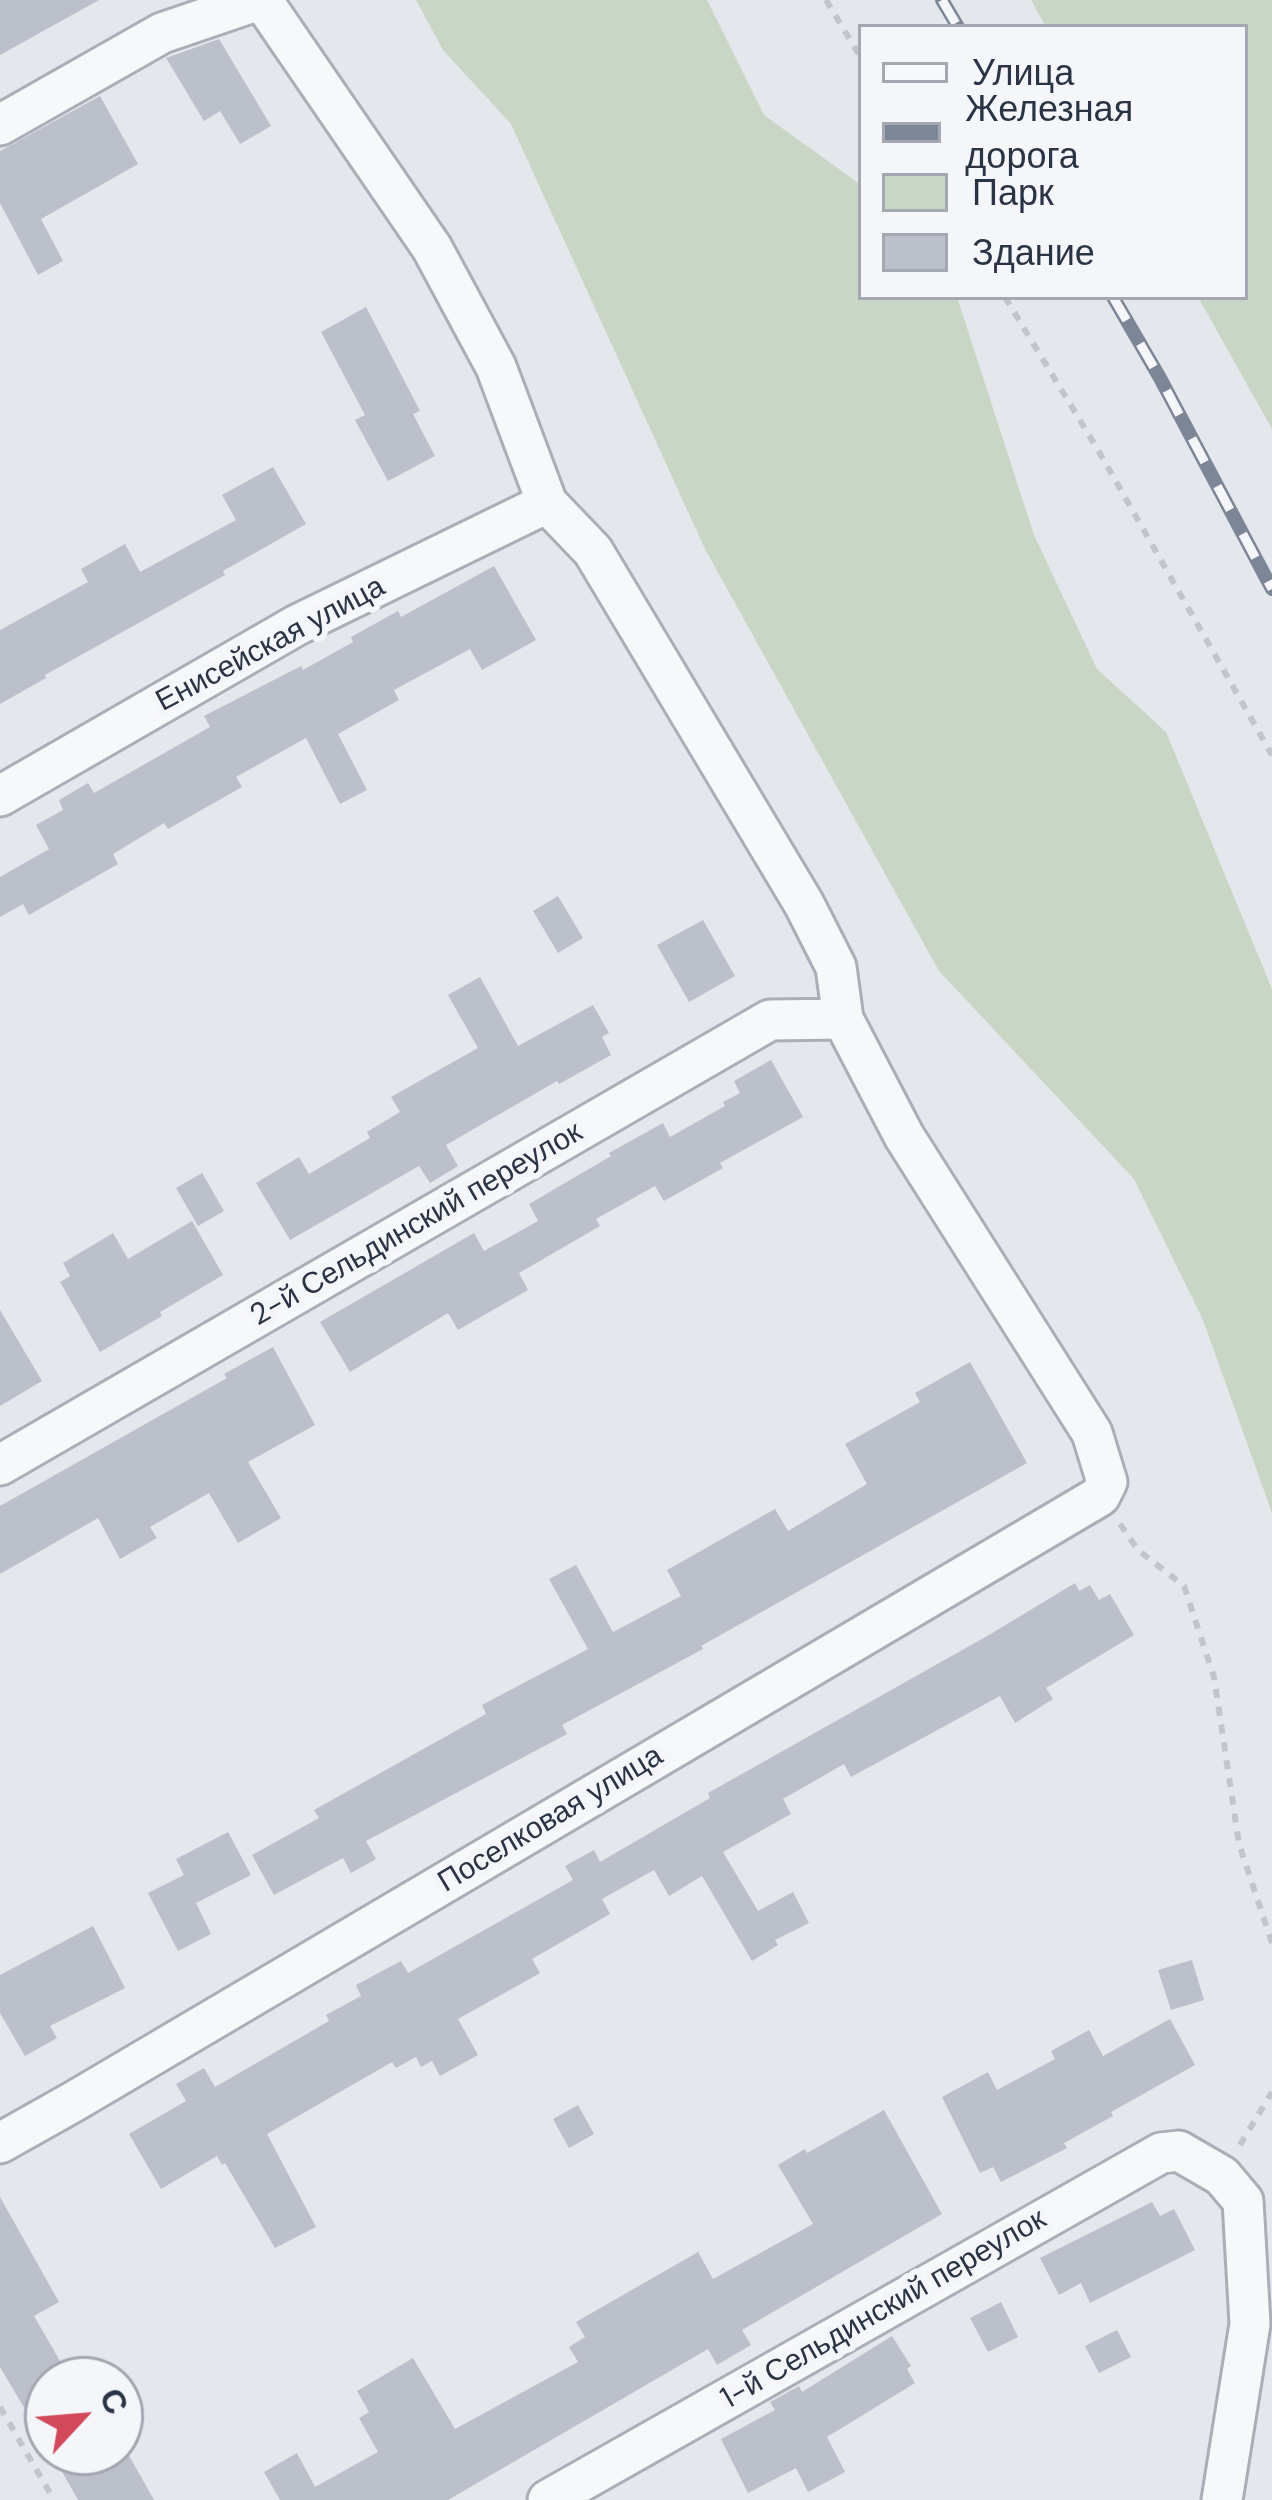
<!DOCTYPE html>
<meta charset="utf-8">
<style>
body{margin:0}
#map{position:relative;width:1272px;height:2500px;overflow:hidden;background:#e4e7ec;font-family:"DM Sans",sans-serif}
canvas{display:block}
.legend{position:absolute;left:858px;top:24px;width:390px;height:276px;box-sizing:border-box;background:#f4f6f9;border:3px solid #a4a8b1;margin:0;padding:15px 21px;list-style:none;font-size:36px;color:#2b3445}
.legend li{display:flex;align-items:center;gap:24px;height:60px}
.legend b{width:60px;border:3px solid #a4a8b1}
.north{position:absolute;left:24px;top:2356px;width:120px;height:120px;box-sizing:border-box;background:#f4f6f9;border:3px solid #a4a8b1;border-radius:50%;rotate:64deg;font-size:33px;font-weight:700;line-height:48px;text-align:center;color:#2b3445}
.north::after{content:'';display:block;margin:auto;width:42px;height:54px;background:#d1495b;clip-path:polygon(50% 0,100% 100%,50% 72%,0 100%)}
</style>
<div id="map">
<canvas width="1272" height="2500"></canvas>
<ul class="legend">
<li><b style="height:15px;background:#f7f8fa"></b>Улица</li>
<li><b style="height:15px;background:#7d8696"></b>Железная дорога</li>
<li><b style="height:33px;background:#c9d6c5"></b>Парк</li>
<li><b style="height:33px;background:#bbc0ca"></b>Здание</li>
</ul>
<div class="north">С</div>
</div>
<script>
const context = document.querySelector('canvas').getContext('2d');
context.lineJoin = 'round';
function fill(path, color) { context.fillStyle = color; context.fill(path, 'evenodd'); }
function strokePath(path, color, width, dash) { context.strokeStyle = color; context.lineWidth = width; context.lineCap = dash ? 'butt' : 'round'; context.setLineDash(dash || []); context.stroke(path); }
function drawText(font, color, halo, rows, align = 'center') {
  context.font = font + ' "DM Sans",sans-serif'; context.lineWidth = 12; context.setLineDash([]); context.textBaseline = 'middle'; context.strokeStyle = halo; context.fillStyle = color; for (const [text, x, y, turn = 0] of rows) {
    context.save(); context.translate(x, y); context.rotate((+turn || 0) * Math.PI / 180); context.textAlign = isNaN(turn) ? turn : align; if (halo) context.strokeText(text, 0, 0); context.fillText(text, 0, 0); context.restore();
  }
}
fill(new Path2D(`
 M416 0H707L764 115 861 185V297H957L1034 535 1097 669 1166 732 1272 989V1513L1203 1320 1134 1179 939 971 705 549 511 124 443 50Z
 M1031 0H1272V429L1198 297H1245V27H1046Z`), '#c9d6c5');
fill(new Path2D(`
 M0 0H99L0 55Z
 M219 39 271 126 240 144 220 111 204 121 166 58Z
 M100 96 138 164 41 219 63 261 38 275 0 203V151Z
 M366 307 420 411 413 414 435 456 388 481 355 420 365 415 321 332Z
 M273 467 306 524 223 571 225 575 45 675 46 678 0 704V630L88 582 81 569 125 544 140 572 236 520 222 495Z
 M494 566 536 640 482 670 470 649 394 690 399 700 338 734 367 790 340 804 306 738 236 777 242 787 168 829 164 823 113 854 118 864 29 915 23 904 0 917V877L49 849 36 825 63 810 59 800 88 783 94 793 210 727 204 716 301 666 303 670 353 642 351 637 398 611 401 617Z
 M558 896 583 938 558 953 533 911Z
 M703 920 735 976 689 1002 657 945Z
 M480 977 518 1046 593 1005 609 1033 602 1037 611 1055 559 1084 557 1081 446 1145 458 1166 430 1183 419 1166 290 1240 256 1183 299 1157 309 1174 370 1138 367 1132 400 1112 391 1097 478 1048 448 995Z
 M771 1060 803 1117 720 1163 723 1168 664 1201 655 1186 596 1219 600 1226 519 1273 528 1290 458 1330 448 1313 350 1372 320 1322 474 1233 484 1251 538 1221 529 1204 611 1156 609 1153 663 1123 670 1137 725 1106 723 1102 740 1093 734 1081Z
 M202 1173 224 1211 198 1226 176 1188Z
 M192 1221 223 1275 160 1312 162 1316 100 1352 60 1282 70 1276 63 1263 113 1233 128 1259Z
 M0 1310 42 1381 0 1406Z
 M273 1347 315 1425 248 1462 281 1518 238 1543 209 1493 150 1527 157 1538 120 1559 98 1518 0 1574V1506L227 1378 224 1374Z
 M970 1362 1027 1463 701 1646 703 1649 562 1725 567 1734 366 1841 376 1859 351 1873 343 1858 274 1895 252 1855 319 1818 314 1810 486 1714 482 1705 588 1649 549 1579 576 1565 613 1632 681 1596 667 1570 775 1509 788 1531 867 1484 845 1444 920 1402 915 1393Z
 M1075 1583 1079 1591 1090 1585 1099 1600 1110 1594 1134 1635 1046 1688 1053 1699 1015 1723 1000 1696 851 1777 844 1764 783 1799 791 1814 723 1852 758 1911 793 1892 809 1923 775 1940 778 1945 752 1961 702 1876 669 1896 654 1870 602 1899 610 1914 532 1959 540 1973 458 2019 478 2055 440 2076 432 2061 421 2067 416 2057 396 2068 392 2062 267 2134 316 2227 275 2248 225 2163 222 2165 217 2156 161 2189 129 2134 186 2101 176 2084 204 2068 215 2087 329 2021 326 2015 361 1996 356 1985 401 1961 408 1973 495 1924 573 1880 565 1866 594 1850 600 1862 710 1798 708 1793 989 1635Z
 M228 1832 251 1875 196 1903 211 1934 178 1951 148 1893 184 1875 176 1859Z
 M93 1926 125 1988 50 2026 57 2038 25 2056 0 2013V1975Z
 M1192 1960 1204 2000 1171 2010 1158 1970Z
 M1170 2019 1195 2065 1111 2112 1113 2116 1064 2143 1067 2148 1001 2182 993 2167 980 2173 942 2097 988 2072 997 2090 1055 2059 1051 2051 1089 2030 1103 2056Z
 M578 2105 594 2134 569 2148 553 2119Z
 M884 2110 942 2214 742 2330 751 2345 717 2365 708 2349 448 2500H280L264 2472 297 2453 315 2487 378 2452 359 2418 369 2412 357 2391 413 2358 455 2429 578 2362 569 2347 585 2337 576 2322 698 2252 713 2279 813 2224 778 2165 805 2149 807 2153Z
 M0 2197 59 2302 34 2316 71 2380H48V2448L0 2367Z
 M1152 2202 1160 2216 1174 2209 1195 2250 1090 2303 1081 2283 1059 2295 1040 2258Z
 M1001 2302 1018 2337 988 2352 970 2318Z
 M1117 2330 1131 2357 1099 2373 1085 2346Z
 M892 2336 911 2366 907 2369 915 2383 827 2437 845 2472 808 2492 796 2468 748 2493 721 2439 775 2410 770 2402 799 2386 802 2392Z
 M51 2452H127L154 2500H78Z`), '#bbc0ca');
const minor = new Path2D(`
 M0 125 162 33 259 0
 M0 796 297 625 547 503
 M0 1465 770 1020 843 1019
 M0 2143 73 2102 1100 1496 1107 1482 1092 1433 904 1136 843 1019 836 967 804 904 593 551 547 503 496 367 432 248 262 0
 M548 2500 1161 2153 1179 2151 1222 2176 1243 2201 1250 2324 1222 2500`);
strokePath(minor, '#a9aeb7', 45);
strokePath(new Path2D(`
 M826 0 861 58
 M1005 297 1098 450 1272 755
 M1120 1524 1138 1550 1184 1586 1214 1677 1239 1844 1272 1943
 M1240 2145 1272 2092
 M0 2407 54 2500`), '#c2c5cb', 6, [9, 9]);
strokePath(minor, '#f7f8fa', 39);
const rail = new Path2D(`
 M942 0 958 27
 M1113 297 1160 378 1272 589`);
strokePath(rail, '#7d8696', 14);
strokePath(rail, '#f4f6f9', 9, [27]);
drawText('30px', '#2b3445', '#f4f6f9', [
 ["Енисейская улица",271,645,-28],
 ["2-й Сельдинский переулок",417,1225,-30],
 ["Поселковая улица",551,1820,-31],
 ["1-й Сельдинский переулок",884,2310,-30]
]);
</script>
